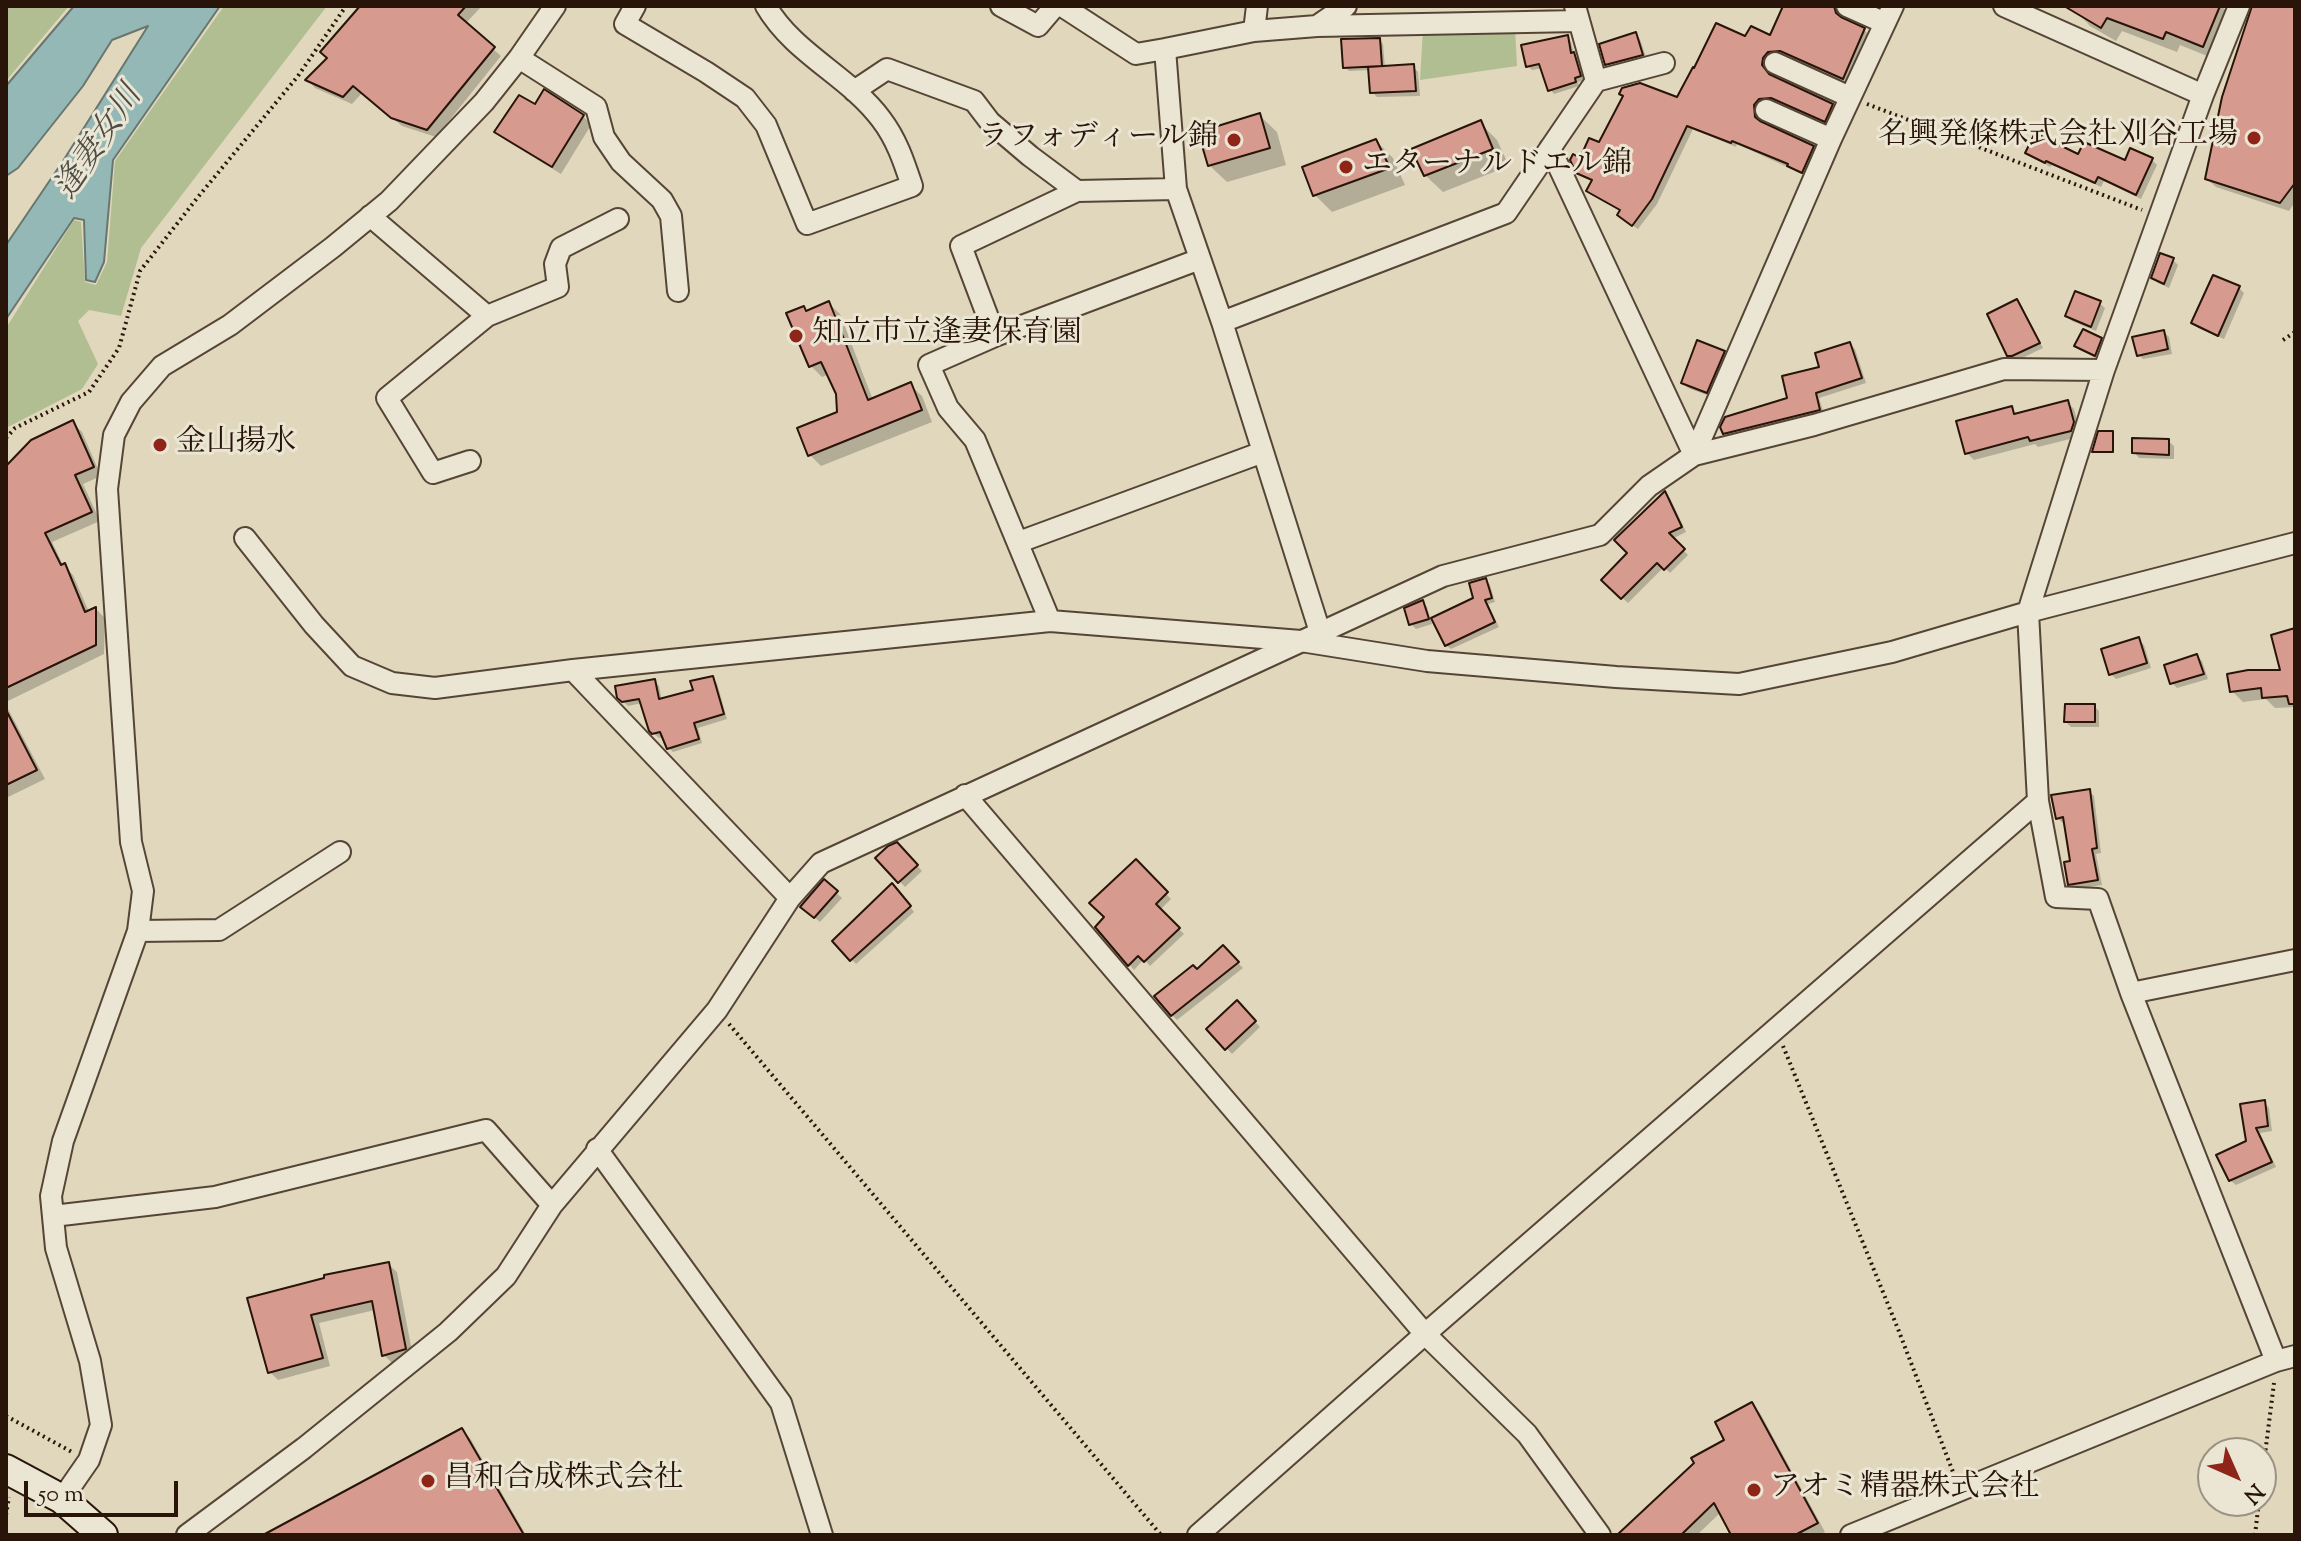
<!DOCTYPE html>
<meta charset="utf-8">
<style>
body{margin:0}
#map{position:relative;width:2301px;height:1541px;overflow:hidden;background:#e0d7bd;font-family:"Sorts Mill Goudy",serif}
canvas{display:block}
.frame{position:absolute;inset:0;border:8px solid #281408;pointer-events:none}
.north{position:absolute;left:2197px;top:1437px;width:80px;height:80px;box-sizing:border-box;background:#ebe5d4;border:2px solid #9d9182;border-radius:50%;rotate:135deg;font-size:22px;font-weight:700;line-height:32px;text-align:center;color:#281408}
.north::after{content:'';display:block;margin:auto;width:28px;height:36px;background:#8f2418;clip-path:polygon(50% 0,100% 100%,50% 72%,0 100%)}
.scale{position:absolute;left:24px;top:1481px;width:154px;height:36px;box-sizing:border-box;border:4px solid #281408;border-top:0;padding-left:10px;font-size:24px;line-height:28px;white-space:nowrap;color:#281408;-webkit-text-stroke:6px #ebe5d4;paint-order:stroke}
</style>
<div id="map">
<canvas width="2301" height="1541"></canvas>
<div class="frame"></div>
<div class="north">N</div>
<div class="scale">50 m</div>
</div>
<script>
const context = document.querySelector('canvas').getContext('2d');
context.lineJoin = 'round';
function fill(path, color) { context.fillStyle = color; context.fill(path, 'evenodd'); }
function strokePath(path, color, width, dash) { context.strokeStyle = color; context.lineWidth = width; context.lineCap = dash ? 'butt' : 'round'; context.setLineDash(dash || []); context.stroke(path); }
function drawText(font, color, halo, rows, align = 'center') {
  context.font = font + ' "Sorts Mill Goudy","Noto Serif JP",serif'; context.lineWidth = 6; context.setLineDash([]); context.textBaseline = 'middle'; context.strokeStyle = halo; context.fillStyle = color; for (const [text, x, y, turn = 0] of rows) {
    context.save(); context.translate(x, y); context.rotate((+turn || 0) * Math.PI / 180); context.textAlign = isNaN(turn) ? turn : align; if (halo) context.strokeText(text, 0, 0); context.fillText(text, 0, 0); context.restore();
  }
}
fill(new Path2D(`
 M6 6H69L6 81Z
 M224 6H327L141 248 121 316 89 310 78 321 98 364 82 389 6 428V328L74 220 81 222 85 282 96 285 107 262 115 161Z
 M1515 28 1517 66 1420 80 1423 29Z`), '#b1be92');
const water = new Path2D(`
 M74 6H220L113 160 104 262 95 282 86 280 84 220 74 218 6 319V245L63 161 148 26 112 40 83 86 18 168 6 176V86Z`);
fill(water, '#94b8b5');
strokePath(water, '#697670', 2);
fill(new Path2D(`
 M363 6H482L465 24 501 56 436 137 402 126 362 93 352 104 315 88 308 80 329 59Z
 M1785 6H1840L1838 13 1840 18 1864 30 1869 35 1848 83 1786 55 1779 54 1768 62 1766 72 1770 77 1832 105 1837 110 1830 126 1777 102 1764 103 1758 111 1759 123 1813 147 1818 152 1807 176 1737 144 1736 147 1693 129 1657 204 1638 229 1624 220 1622 212 1593 196 1588 191 1594 182 1583 177 1578 172 1581 160 1600 145 1678 99 1746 39 1771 38Z
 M2079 6H2221L2234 18 2217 60 2180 45 2177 52 2122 31 2116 41 2090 26 2076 11Z
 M2253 6H2295V202L2289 211 2216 187 2207 179Z
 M1635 34 1640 39 1647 60 1612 69 1607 64Z
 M1567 37 1571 42 1574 54 1578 58 1584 81 1578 82 1579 86 1554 94 1550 89 1543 68 1532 70 1528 66Z
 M1379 40 1383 44 1385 68 1413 66 1418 72 1420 96 1377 97 1372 92 1370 70 1349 71 1345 67Z
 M535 107 583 116 591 125 561 174 505 140 497 131Z
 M1259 115 1277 132 1286 165 1227 182 1209 165Z
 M1480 123 1497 140 1509 166 1443 192 1425 175Z
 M1376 141 1393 158 1405 185 1332 212 1315 195Z
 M2027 152 2126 163 2152 160 2157 165 2141 199 2104 181 2101 187 2052 165 2050 167Z
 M2173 260 2178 265 2169 288 2158 283 2153 278Z
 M2214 277 2239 288 2244 293 2224 339 2198 328 2193 322Z
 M2017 301 2022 307 2043 348 2018 360H2015L2009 355Z
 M828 303 840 314 873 400 910 385 922 396 932 422 821 466 810 455 839 413 838 393 829 374 822 377 811 366 803 308 807 312Z
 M2099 303 2105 308 2096 331 2072 321 2067 316Z
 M2164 332 2169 337 2172 354 2143 359 2138 354Z
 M2101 340 2106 345 2100 360 2082 351 2077 345Z
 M1850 344 1855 349 1866 383 1819 398 1824 414 1729 438 1724 433 1790 399Z
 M1724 353 1729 358 1712 397 1688 388 1683 383Z
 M2067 402 2074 409 2080 430 2078 437 2038 447 2035 444 1974 460 1967 453 2011 408 2018 415Z
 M73 423 82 432 101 476 83 484 100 521 52 542 63 565 73 575 89 612 96 609 105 618 104 654 6 702V469Z
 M2112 433 2114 435V453H2096L2095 451Z
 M2168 441 2174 446V459L2139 458 2134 452Z
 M1665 494 1670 498 1686 532 1672 539 1688 555 1670 573 1664 567 1628 603 1603 580 1630 553Z
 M1486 580 1490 585 1495 602 1488 604 1499 627 1451 649 1446 645Z
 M1422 602 1427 607 1432 624 1416 629 1411 624Z
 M2295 630V707L2275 708 2266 699 2243 702 2232 691 2283 672Z
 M2138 639 2144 645 2151 668 2116 679 2111 674Z
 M2197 656 2202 661 2208 679 2177 688 2172 683Z
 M712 678 717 683 727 719 698 728 702 743 673 752 668 747 664 737 659 738 650 730 642 703 628 706 619 697 654 681 659 686 662 701 695 691Z
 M6 705 45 779 6 798Z
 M2094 706 2099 711V727H2071L2066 722Z
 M2089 791 2094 796 2101 853 2096 854 2102 885 2075 889 2070 884 2072 862 2066 822 2063 823 2057 818Z
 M897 844 922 871 905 887 878 858Z
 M1136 862 1171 899 1160 910 1184 934 1150 966 1144 959 1134 970 1098 927 1107 918Z
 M824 882 842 898 820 922 808 912Z
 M897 891 914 912 856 964 834 941Z
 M1223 948 1243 968 1177 1020 1172 1015 1197 972Z
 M1237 1003 1260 1027 1232 1054 1209 1029Z
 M2264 1102 2269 1108 2272 1131 2260 1133 2276 1167 2236 1185 2230 1180Z
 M388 1264 397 1272 413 1357 392 1363 384 1355 375 1310 319 1323 330 1366 278 1380 270 1372 249 1300Z
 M1752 1405 1760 1413 1825 1532 1819 1535H1733L1721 1512 1697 1535H1622L1696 1464 1727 1441Z
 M462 1430 470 1438 526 1535H268Z`), '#0003');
const building = new Path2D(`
 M360 6H466L458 15 495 47 427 130 391 118 353 86 343 97 305 80 327 58 320 52Z
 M1783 6H1834L1836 13 1841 17 1865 28 1843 79 1780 51 1768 52 1763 58 1762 65 1769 74 1833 104 1825 122 1771 98 1759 99 1754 105 1755 117 1760 121 1814 146 1802 173 1787 166 1788 164 1732 141 1731 143 1687 126 1652 199 1632 226 1617 215 1620 210 1586 191 1592 180 1576 173 1570 160 1573 154 1580 158 1589 138 1599 142 1623 96 1619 94 1622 88 1640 83 1677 97 1693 67 1694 68 1716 23 1745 36 1751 26 1770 35Z
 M2064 6H2220L2203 47 2166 32 2163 39 2107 18 2101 28Z
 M2252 6H2295V183L2280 203 2205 179 2222 97Z
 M1636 32 1643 55 1605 65 1599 44Z
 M1568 35 1571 53 1574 52 1581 76 1575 78 1576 82 1548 91 1539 64 1526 67 1521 45Z
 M1380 38 1382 66 1343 68 1341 39Z
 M1414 64 1416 91 1370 93 1368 67Z
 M544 89 584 115 552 167 494 132 519 95 535 104Z
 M1260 113 1270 148 1208 166 1198 132Z
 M1481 120 1493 149 1424 176 1411 149Z
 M2035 133 2078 154 2084 142 2125 160 2130 148 2153 158 2136 195 2098 177 2095 183 2046 161 2045 163 2025 153Z
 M1376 139 1390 168 1313 196 1302 167Z
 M2160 253 2174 258 2164 284 2151 278Z
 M2213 275 2240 286 2218 336 2191 323Z
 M2075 291 2101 301 2091 327 2065 316Z
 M2017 299 2040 343 2012 356H2007L1987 314Z
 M829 301 868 400 911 382 922 410 808 456 797 428 837 412 836 394 821 362 809 367 786 313 804 306 806 311Z
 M2083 329 2102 338 2095 356 2074 346Z
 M2164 330 2168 349 2137 356 2132 337Z
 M1697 340 1725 351 1707 393 1681 383Z
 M1850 342 1862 378 1816 393 1820 410 1723 434 1720 427 1725 417 1787 398 1782 376 1819 367 1815 353Z
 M2068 400 2074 422 2071 431 2030 441 2028 437 1965 454 1956 421 2012 406 2014 414Z
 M73 420 94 467 75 475 92 512 45 533 61 565 65 563 85 612 96 607V645L6 688V466L31 440Z
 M2098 431H2113V452H2092Z
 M2132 438 2169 439V455L2132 453Z
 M1665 491 1682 527 1669 533 1685 549 1664 570 1657 563 1621 599 1601 580 1627 553 1614 540Z
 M1486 578 1492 598 1485 600 1495 622 1445 646 1431 618 1473 598 1469 583Z
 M1423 600 1429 619 1409 625 1404 608Z
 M2295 628V704H2289L2287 696 2262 698 2261 688 2230 692 2227 674 2248 670H2280L2271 635Z
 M2139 637 2147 663 2109 675 2101 649Z
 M2197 654 2204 674 2170 684 2164 665Z
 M713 676 724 714 694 723 699 739 667 749 660 732 652 734 649 731 639 699 622 702 617 698 615 686 655 679 659 699 693 690 690 681Z
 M2065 704H2095V722H2064Z
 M6 710 37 770 6 785Z
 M2090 789 2097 848 2092 849 2098 880 2068 885 2064 862 2070 861 2063 817 2056 819 2051 795Z
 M897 842 918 865 898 883 875 858 888 846Z
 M1136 859 1168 892 1156 904 1180 928 1144 962 1138 956 1128 966 1095 927 1104 917 1089 903Z
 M824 879 838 891 814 918 800 907Z
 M892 883 911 906 850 961 832 941Z
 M1223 945 1239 962 1171 1016 1154 996 1193 965 1197 969Z
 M1237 1000 1256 1021 1225 1050 1206 1029Z
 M2265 1100 2268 1126 2256 1128 2272 1162 2229 1181 2216 1155 2246 1141 2240 1104Z
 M389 1262 406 1349 382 1356 372 1301 311 1315 323 1358 268 1373 247 1298 324 1278V1275Z
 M1752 1402 1818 1523 1795 1535H1731L1714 1503 1681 1535H1617L1694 1463 1691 1458 1724 1440 1715 1422Z
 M462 1428 524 1535H263Z`);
fill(building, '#d69a8f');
strokePath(building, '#281408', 2);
const street = new Path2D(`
 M635 6 625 24 706 72 745 98 766 125 807 224 912 186C904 162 897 140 881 119 849 76 794 54 766 6
 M1001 6 1038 26 1055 6
 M1062 6 1136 54 1165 49
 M1847 6 1885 23
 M2004 6 2203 95
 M2239 6 2203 95 2104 370 2028 612 2038 801 2056 897 2098 899 2131 993 2276 1361
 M1317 26 1346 6
 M1254 31 1257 6
 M519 58 596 107 604 137 621 162 662 200 671 216 678 291
 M1775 63 1850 97
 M1596 81 1664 63
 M854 91 887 69 974 101 990 122 1030 156 1077 191 1176 189
 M1766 110 1831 139
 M1550 148 1694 455
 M370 216 487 316 558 287 555 264 561 248 618 219
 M1222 322 1506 213 1596 81 1575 6
 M995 336 961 246 1077 191
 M1694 455 1831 139 1893 6
 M470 461 433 473 387 398 487 316
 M245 538 314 625 352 666 392 683 435 688 573 670 1050 621 1301 641 1427 661 1616 677 1739 684 1892 652 2028 612 2295 543
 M1019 542 1263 452
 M1050 621 975 440 948 408 929 365 995 336 1200 259
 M1320 632 1222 322 1176 189 1165 49 1254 31 1317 26 1578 21
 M573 670 790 898
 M965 795 1425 1334 1527 1434 1600 1535
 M138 931 219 930 340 852
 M2131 993 2295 960
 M597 1149 781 1403 822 1535
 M53 1216 215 1197 486 1130 552 1205
 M62 1499 89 1460 101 1425 90 1361 56 1248 51 1196 63 1141 138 931 143 891 131 842 107 489 114 435 131 402 162 366 230 325 333 247 389 201 484 102 519 58 555 6
 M187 1535 304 1448 448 1332 506 1276 552 1205 717 1010 790 898 821 863 1443 576 1600 535 1649 486 1694 455 1814 425 2004 369 2104 370
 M1198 1535 1425 1334 2038 801
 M1851 1535 2276 1361 2295 1356`);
const secondary = new Path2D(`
 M6 1469 62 1499 103 1535`);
strokePath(street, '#564535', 24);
strokePath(secondary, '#281408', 32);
strokePath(new Path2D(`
 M1867 104 2142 210
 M2283 340 2295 332
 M6 438 15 428 89 392 119 348 140 271 198 197 298 76 346 6
 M729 1024 1161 1535
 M1783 1046 1898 1329 1953 1472
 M6 1416 72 1452
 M2261 1486 2274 1383
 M6 1515 9 1497
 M2255 1535 2259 1501`), '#281408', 4, [2, 4]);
strokePath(street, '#ebe5d4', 20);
strokePath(secondary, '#ebe5d4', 28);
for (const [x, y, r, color] of [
 [2254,138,8,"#8f2418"],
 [1234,140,8,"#8f2418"],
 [1346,167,8,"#8f2418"],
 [796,336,8,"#8f2418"],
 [160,445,8,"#8f2418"],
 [428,1481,8,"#8f2418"],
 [1754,1490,8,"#8f2418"]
]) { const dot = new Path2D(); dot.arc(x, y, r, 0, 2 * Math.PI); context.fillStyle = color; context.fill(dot); strokePath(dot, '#ebe5d4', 3); }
drawText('30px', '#281408', '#ebe5d4', [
 ["名興発條株式会社刈谷工場",2238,138,"right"],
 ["ラフォディール錦",1218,140,"right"],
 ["エターナルドエル錦",1362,167],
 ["知立市立逢妻保育園",812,336],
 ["金山揚水",176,445],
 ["昌和合成株式会社",444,1481],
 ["アオミ精器株式会社",1770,1490]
], 'left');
drawText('italic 32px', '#4e4d45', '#ebe5d4', [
 ["逢妻女川",101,144,-56]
]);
</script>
